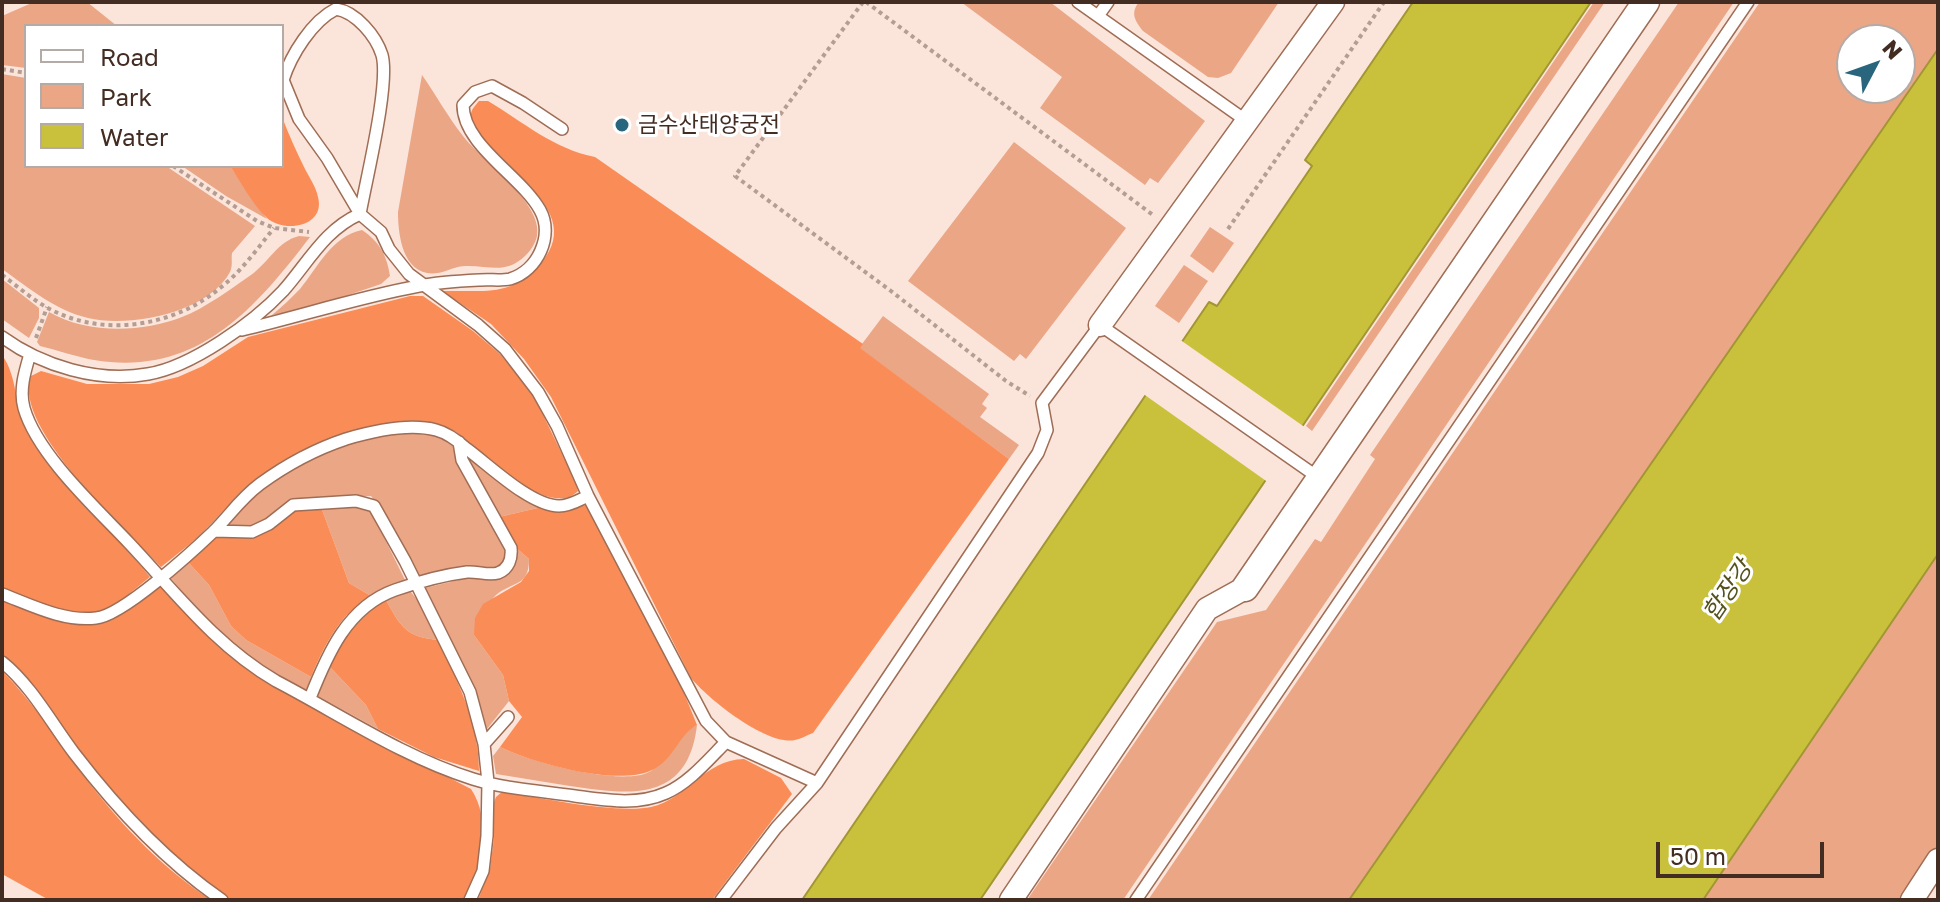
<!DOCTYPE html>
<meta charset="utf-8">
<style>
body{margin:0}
#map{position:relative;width:1940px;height:902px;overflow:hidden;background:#fbe4da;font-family:"Golos Text",sans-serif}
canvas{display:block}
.frame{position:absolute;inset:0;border:4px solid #432d23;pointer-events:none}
.legend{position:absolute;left:24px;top:24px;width:260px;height:144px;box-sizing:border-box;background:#fff;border:2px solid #b4aba7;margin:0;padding:10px 14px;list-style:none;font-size:24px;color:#432d23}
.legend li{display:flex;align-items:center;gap:16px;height:40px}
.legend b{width:40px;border:2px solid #b4aba7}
.north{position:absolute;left:1836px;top:24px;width:80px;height:80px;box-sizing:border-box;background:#fff;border:2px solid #b4aba7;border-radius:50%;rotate:49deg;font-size:22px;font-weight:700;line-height:32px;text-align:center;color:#432d23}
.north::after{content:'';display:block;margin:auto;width:28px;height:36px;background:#29667d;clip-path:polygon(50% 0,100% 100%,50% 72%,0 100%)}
.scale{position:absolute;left:1656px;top:842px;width:168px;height:36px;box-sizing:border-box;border:4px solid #432d23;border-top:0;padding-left:10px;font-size:24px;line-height:28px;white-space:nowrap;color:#432d23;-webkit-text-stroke:6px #fff;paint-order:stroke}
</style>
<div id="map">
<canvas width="1940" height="902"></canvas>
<div class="frame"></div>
<ul class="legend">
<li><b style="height:10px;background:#fff"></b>Road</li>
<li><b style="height:22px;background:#eba686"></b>Park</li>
<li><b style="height:22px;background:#c9c13c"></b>Water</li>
</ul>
<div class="north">N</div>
<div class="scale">50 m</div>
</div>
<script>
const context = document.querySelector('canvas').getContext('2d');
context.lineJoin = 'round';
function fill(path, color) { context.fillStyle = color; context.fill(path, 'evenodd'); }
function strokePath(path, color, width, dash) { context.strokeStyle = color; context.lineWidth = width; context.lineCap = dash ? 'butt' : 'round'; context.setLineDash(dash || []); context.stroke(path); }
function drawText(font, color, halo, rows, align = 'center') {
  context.font = font + ' "Golos Text","Noto Sans KR",sans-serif'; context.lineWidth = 6; context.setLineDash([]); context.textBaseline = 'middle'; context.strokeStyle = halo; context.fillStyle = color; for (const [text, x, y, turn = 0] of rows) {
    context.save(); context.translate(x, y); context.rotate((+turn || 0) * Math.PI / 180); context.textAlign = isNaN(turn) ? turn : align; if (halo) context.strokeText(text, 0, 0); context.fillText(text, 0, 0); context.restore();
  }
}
fill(new Path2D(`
 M34 2H87L117 26H26V68L2 65V16Z
 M961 2H1050L1205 121 1158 183 1150 178 1145 185 1040 108 1062 77Z
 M1139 2H1279L1231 73 1218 78 1208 77 1143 31C1135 21 1130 13 1139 2Z
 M1594 2H1605L1312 431 1306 426Z
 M1679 2H1734L1123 900H1027L1217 622 1266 610 1315 539 1321 542 1375 459 1370 455Z
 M1760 2H1938V49L1349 900H1148ZM1852 40H1900V88H1852Z
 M2 74 26 78V166H166L255 226 232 253C231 260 233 265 230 272 208 313 129 328 88 318 55 310 29 288 2 269Z
 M422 75C436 95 448 117 463 136 481 160 544 203 537 236 535 244 531 250 525 256 506 274 491 266 468 266 458 265 448 271 438 273 404 278 398 238 398 212Z
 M1014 142 1126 228 1026 359 1020 354 1014 361 908 281Z
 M182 166H230L267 219 226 196Z
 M1210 227 1234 243 1213 273 1190 256Z
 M362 230C380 242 387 256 390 276L381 284 310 308 272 315C282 307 291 298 300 289 319 266 331 237 362 230Z
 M299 236 310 237C254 310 197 377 94 360 76 357 58 350 40 346L37 342 49 312C87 334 141 333 182 317 204 309 232 288 251 275 268 263 278 241 299 236Z
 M1184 265 1208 281 1179 323 1155 306Z
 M2 279 39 308V318L29 338 2 319Z
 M883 316 989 394 982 404 987 408 980 417 1019 445 1009 459 859 348Z
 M423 432 450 441 507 550C506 557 505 562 499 566 488 572 473 566 461 567 446 569 432 578 417 576L387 517 371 496 304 499 294 501 254 526 226 527 224 524 262 486 318 454 350 442 392 434Z
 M467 456 473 459 542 507 499 517 466 460Z
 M354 505 371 511 405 580 371 596 349 583 321 507Z
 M515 547 529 559C529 587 513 581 496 595 487 603 480 624 474 635L503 675 509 701 487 729 476 693 425 588 471 577H498Z
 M1938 554V847L1903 900H1703Z
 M188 562 209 585 231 626 246 640 311 677 306 690C250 663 209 624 170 577Z
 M410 591 420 603 438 640C406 637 400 626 386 600Z
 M328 665 366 705 378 729 316 695Z
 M697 725C688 803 630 795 570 786 545 782 521 778 496 774L493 756 500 747C528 761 623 788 651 771 663 763 679 740 689 729Z`), '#eba686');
fill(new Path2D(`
 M479 101H488C523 122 554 149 595 157L863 344 860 348 1009 459 813 733C807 735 801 739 795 740 767 746 708 699 691 678L551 397 524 359 491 324 442 291C485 290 512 298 542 262 591 203 477 160 471 117 470 110 475 106 479 101Z
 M282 117C289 135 296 151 305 169 309 177 316 187 318 197 326 227 283 234 266 217 252 204 241 182 230 166H282Z
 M410 296H423L473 331 500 354 533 394 576 483 578 491C549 521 480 451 456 432 400 402 303 444 256 480 237 493 224 511 208 527 194 542 177 554 161 567 128 532 11 427 31 376L41 371 87 384H149L178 377 203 366 248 337Z
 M2 355C18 377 14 406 27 430 56 487 111 527 150 577 135 588 117 607 98 612 74 618 24 599 2 588Z
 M587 505 680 683 697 725C678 735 674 761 650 771 615 786 533 763 500 747L522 717 509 701 503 675 474 635 475 618 483 604 521 582 529 571V559L515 547 499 517 542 507 557 511Z
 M321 507 349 583 371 596C340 613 324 646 311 677L246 640 231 626 209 585 188 562 217 537 253 536 293 511Z
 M160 585 221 648 274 687 471 789C491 818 485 872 464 900H234L226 897 189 872 136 820 100 779 23 677 2 656V600L99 623 114 618Z
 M386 600C400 626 406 637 438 640 458 682 479 723 479 771L434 757 378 729 366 705 328 665C341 638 360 616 386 600Z
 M2 671C36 705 61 746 90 784 123 827 165 870 211 900H49L2 874Z
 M744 759 781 778 792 794 712 900H478L490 869 494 838 492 807 496 797 503 791C538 798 618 814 651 807 687 799 704 760 744 759Z`), '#fa8d57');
const water = new Path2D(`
 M1413 2H1591L980 900H802L1209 302 1217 306 1312 166 1305 160Z
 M1938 49V554L1703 900H1349Z`);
fill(water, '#c9c13c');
strokePath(water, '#a19534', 2);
fill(new Path2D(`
 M1179 339 1306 428 1269 483 1142 393Z`), '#fbe4da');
const service = new Path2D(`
 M1078 2 1248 122
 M336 9C356 12 376 36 382 55 390 84 366 180 360 214L327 158 299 119 283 80C291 55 312 21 336 9Z
 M1098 16 1108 2
 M242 330C301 316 359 297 419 286 439 282 460 281 480 280 489 279 501 281 510 279 538 271 554 235 540 210 521 176 463 145 463 105L475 92 492 86 523 103 562 129
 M2 337C42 366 98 383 148 374 191 367 253 323 283 291 308 263 324 230 360 214L381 232 389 249 409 274 478 325 505 349 538 392 557 426 588 496 706 721 726 742 817 783 1038 453 1047 430 1042 403 1100 325 1319 478
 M30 354C25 371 19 390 24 408 37 454 96 508 129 543 176 593 216 646 276 681 341 715 403 757 473 779 505 789 542 791 575 796 605 800 637 806 666 793 689 783 708 760 726 742
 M214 531 252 532 269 524 293 505 356 501 374 506 405 561 470 692 484 744 488 782 487 836 483 871 470 900
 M2 594C31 605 64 622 96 618 122 616 192 552 213 532 229 516 241 498 260 484 286 465 316 449 346 439 373 431 409 423 436 430 448 433 458 441 467 449 490 466 531 506 559 506 570 506 579 500 588 496
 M2 662C31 685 52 724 74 753 117 809 164 860 222 900
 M310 698C327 655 347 607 395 590 418 582 443 575 467 572 477 571 488 576 498 573 509 569 512 558 511 548L462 460 459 442
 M484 744 508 717
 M721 900 776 828 817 783
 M1136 900 1748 2`);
const minor = new Path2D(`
 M1100 325 1333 2
 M1011 900 1207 609 1245 588
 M1912 900 1938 860`);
const tertiary = new Path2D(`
 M1245 588 1646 2`);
strokePath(service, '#9f6d55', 14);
strokePath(minor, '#9f6d55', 25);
strokePath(tertiary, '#9f6d55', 29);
strokePath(new Path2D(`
 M863 2 735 176 891 291 1006 381 1030 396
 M866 2 1153 215
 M2 69 26 73
 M173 166 257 221 274 228 309 232
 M1228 229 1384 2
 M2 275C19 287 38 305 58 313 111 337 177 324 220 288 241 272 257 249 274 228
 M36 338 47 307`), '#b49d93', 4, [4, 4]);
strokePath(service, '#fff', 11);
strokePath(minor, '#fff', 22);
strokePath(tertiary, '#fff', 26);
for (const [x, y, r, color] of [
 [622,125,8,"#29667d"]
]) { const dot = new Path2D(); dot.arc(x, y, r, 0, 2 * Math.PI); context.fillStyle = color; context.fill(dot); strokePath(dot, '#fff', 3); }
drawText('22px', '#432d23', '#fff', [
 ["금수산태양궁전",638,125]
], 'left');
drawText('italic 24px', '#54511d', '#fff', [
 ["합장강",1728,591,-56]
]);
</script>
